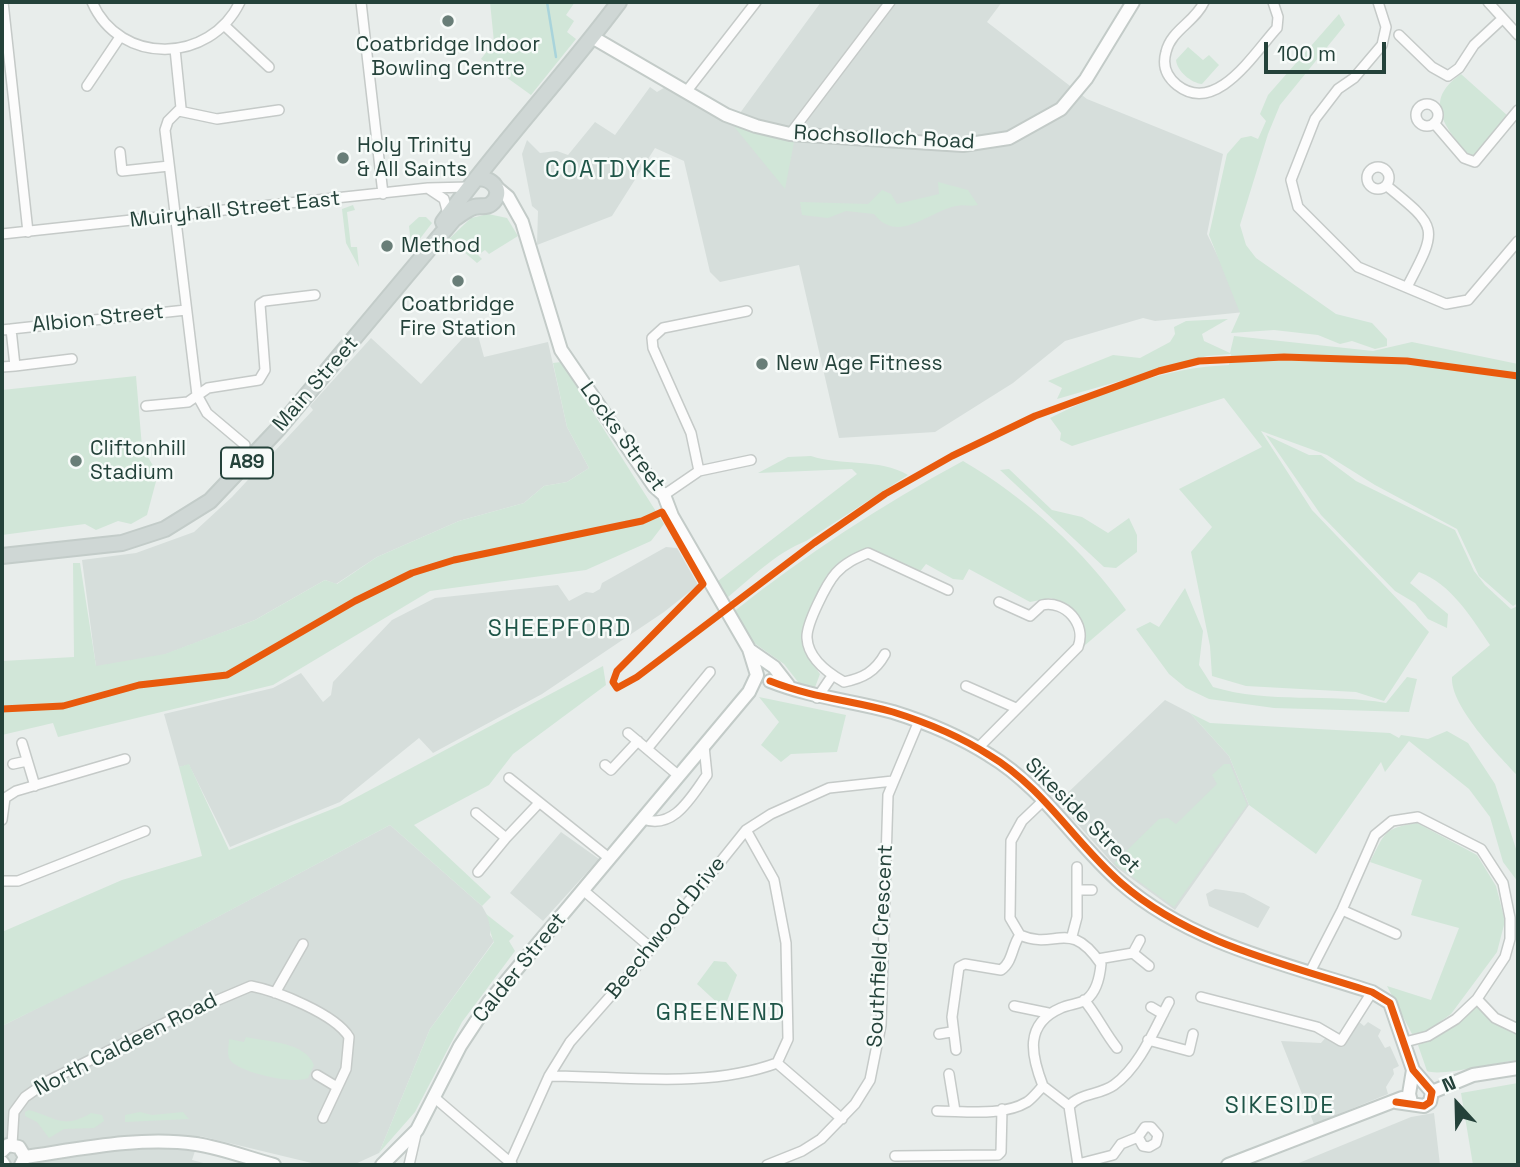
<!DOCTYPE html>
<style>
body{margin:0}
#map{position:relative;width:1520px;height:1167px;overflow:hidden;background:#e8edeb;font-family:"Space Grotesk",sans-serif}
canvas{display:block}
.frame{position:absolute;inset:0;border:4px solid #24423a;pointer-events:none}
.north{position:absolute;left:1422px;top:1069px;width:70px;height:70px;-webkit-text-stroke:5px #f7fbf9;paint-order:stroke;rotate:338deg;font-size:19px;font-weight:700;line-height:28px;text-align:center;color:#24423a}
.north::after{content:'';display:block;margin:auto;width:24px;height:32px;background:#24423a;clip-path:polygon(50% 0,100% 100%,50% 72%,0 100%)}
.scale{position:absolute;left:1264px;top:42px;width:122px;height:32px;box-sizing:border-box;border:4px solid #24423a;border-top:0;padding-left:9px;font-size:21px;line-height:24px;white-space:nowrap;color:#24423a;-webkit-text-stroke:5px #f7fbf9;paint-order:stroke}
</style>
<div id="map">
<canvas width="1520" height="1167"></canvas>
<div class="frame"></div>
<div class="north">N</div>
<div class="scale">100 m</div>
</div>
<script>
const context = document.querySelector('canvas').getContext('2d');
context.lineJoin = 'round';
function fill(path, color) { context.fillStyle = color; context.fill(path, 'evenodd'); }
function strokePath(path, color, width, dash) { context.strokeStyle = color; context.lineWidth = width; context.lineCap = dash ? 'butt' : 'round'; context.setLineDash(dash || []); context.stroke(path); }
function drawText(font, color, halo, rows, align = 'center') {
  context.font = font + ' "Space Grotesk",sans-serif'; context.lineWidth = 5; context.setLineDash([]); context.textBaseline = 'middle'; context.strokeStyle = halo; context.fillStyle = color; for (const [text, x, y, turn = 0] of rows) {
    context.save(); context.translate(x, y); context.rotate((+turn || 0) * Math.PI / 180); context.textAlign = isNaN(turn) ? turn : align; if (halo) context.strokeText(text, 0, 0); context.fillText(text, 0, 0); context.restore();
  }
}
fill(new Path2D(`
 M821 2H1002L987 22 1087 99 1223 154 1207 234 1245 312 1155 321 1143 318 1065 341 1013 383 935 432 839 438 799 265 720 282 710 272 684 161 655 148 612 216 537 245 538 211 532 206 522 154 527 140 540 153 557 151 568 155 595 122 615 135 650 87 657 92 667 86 732 124Z
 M476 328 484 357 548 342 567 427 589 468 567 482 544 486 524 503 459 521 377 557 336 584 325 580 255 620 164 655 96 667 82 560 136 553 194 532 232 497 313 410 310 406 371 338 421 384 462 339Z
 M666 547 677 548 698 585 664 612 542 694 433 753 419 738 340 802 230 847 189 765 179 767 164 714 273 688 301 673 323 702 331 695 333 682 392 620 435 598 558 585 569 601 586 592 593 593 600 589 602 583Z
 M1165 700 1190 713 1229 756 1249 805 1175 910 1116 867 1058 802Z
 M390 825 482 906 492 924 490 935 494 941 430 1029 379 1153 353 1165H320L200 1136 192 1160 211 1165H2V1026L204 924Z
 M561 832 599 859 543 921 510 893Z
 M1215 889 1244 893 1270 907 1258 928 1209 906 1206 894Z
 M1358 1021 1364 1026 1368 1022 1381 1030 1378 1036 1385 1048 1390 1046 1399 1066 1393 1069 1394 1074 1386 1087 1388 1094 1314 1124 1281 1041 1321 1043 1327 1036 1341 1044Z
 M1434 1113 1440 1165H1294L1411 1117Z`), '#d6dedb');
fill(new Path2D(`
 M490 2H575L566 15 574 21 567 32 576 39 531 95 481 59 494 42Z
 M1339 14 1345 25 1280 105 1268 134 1240 225 1246 245 1256 258 1336 314 1372 323 1387 339V346L1375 349 1352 341 1340 344 1318 335 1274 330 1231 333 1240 313 1209 235 1227 154 1241 138 1251 136 1258 139 1266 121 1260 114 1268 95Z
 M1188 47 1203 60 1209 55 1219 65 1202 84C1191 83 1177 71 1176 60Z
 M1461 74 1508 116 1474 155H1467C1445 125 1422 101 1461 74Z
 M732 124 794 142 785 189Z
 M938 182 968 190 978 205C971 207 963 204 956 206 929 211 898 245 874 214L846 211 828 218 802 215 800 202 868 204 882 190 891 194 897 204 939 194Z
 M353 205 355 210 347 212 351 247H357L359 267 346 243 342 209Z
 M488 214 507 218 518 236 489 254 485 250 478 255 482 259 477 263 449 239 471 218Z
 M419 217H426L432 223 416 244 411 245 409 226Z
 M1228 319 1202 334 1204 341 1230 353 1234 336 1373 351 1412 342 1518 364V603L1513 606 1479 576 1457 529 1375 485 1327 455 1261 431 1312 510 1429 632 1384 701 1356 692 1246 686 1212 676 1210 646 1191 552 1212 527 1179 489 1262 447 1224 398 1072 446 1060 440 1061 433 1050 418C1104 391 1168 367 1229 365L1231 354 1207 356 1057 399 1062 388 1048 381 1113 355 1140 358 1170 342 1175 334 1174 327 1186 321Z
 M561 362 664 524 651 541 586 570 430 591 273 685 58 737 53 723 2 735V661L74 657 73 563H80L96 666 165 654 255 620 325 580 337 584 377 557 459 521 524 503 544 486 567 482 589 468 567 427 553 363Z
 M136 376 142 447 158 474 147 515 131 524 118 521 96 530 85 524 2 535V390Z
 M1266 435 1309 455H1321L1356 481 1455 530 1474 571 1485 585 1511 609 1518 606V776C1499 756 1450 706 1452 677L1490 645C1471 617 1451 584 1419 572L1410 583 1448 614 1447 628 1428 619 1415 603 1395 591 1321 515Z
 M811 456C841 466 879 458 908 475L806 541C776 553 752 577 727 598L718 581 857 474 852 469 758 473 788 457Z
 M963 461C1025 497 1085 551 1126 610L1084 646 1083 629 1073 609 1051 598 1030 602 969 569 963 580 953 579 926 564 919 573 887 557 866 551 843 560 827 575 803 632 807 656 820 674 814 690 802 687 784 664 754 643 732 613C805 555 881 505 963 461Z
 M1009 469 1052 510 1082 517 1108 533 1129 518 1137 535V552L1116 568 1104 567 1000 470Z
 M1185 588 1203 631 1199 665 1213 687C1269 704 1330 693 1386 703L1407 677 1417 679 1409 712 1274 708 1209 699 1186 688 1169 674 1136 629 1150 622 1159 627Z
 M603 666 606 685 513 754 489 785 414 825 491 897 482 906 390 825 152 952 2 1026V932L122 880 202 856 179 767 189 764 229 850 340 806Z
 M759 697 846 715 837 752 791 754 781 762 761 745 779 722Z
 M1190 713 1210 723 1390 733 1399 738 1401 735 1428 739 1447 731 1468 743 1495 784 1518 855V882L1503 862 1490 817 1469 789 1409 741 1385 772 1381 762 1316 854 1249 805 1229 756Z
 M1224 764H1230L1247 805 1174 907 1114 863 1159 819 1168 818 1176 824 1217 784 1212 775Z
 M1417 823 1477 855 1496 886 1505 921 1497 952 1451 1014 1424 1033 1412 1034 1387 986 1431 1000 1459 928 1411 915 1422 880 1370 862C1385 833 1383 828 1417 823Z
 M486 914 514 936 509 941 515 951 462 1022 415 1112 379 1153 430 1029 494 942C489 932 491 924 486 914Z
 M714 961 726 962 737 975 724 1009 697 984Z
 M1473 1005H1478L1495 1024 1517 1032 1518 1060C1499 1062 1441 1077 1427 1071L1418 1045 1457 1021Z
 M246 1037C269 1042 305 1042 314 1065L308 1078C292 1085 240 1072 231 1061 226 1056 229 1046 229 1039L244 1042Z
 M1518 1083V1164L1473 1165 1461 1093Z
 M29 1110C55 1117 63 1130 91 1113L102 1115 104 1121 94 1128 64 1129 49 1138 37 1122 25 1116V1112Z
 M140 1112 152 1115 183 1112 189 1119 125 1122V1115Z`), '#d1e6d8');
strokePath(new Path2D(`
 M547 2 556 57`), '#a9d4db', 2.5);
const street = new Path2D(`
 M3 2 28 232
 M92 2C120 66 210 64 240 2
 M361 2 383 194
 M1204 2C1195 22 1171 30 1166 52 1162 66 1167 77 1177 85 1216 116 1254 53 1277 28L1278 17 1273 2
 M1378 2 1386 27 1382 45 1354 78 1338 89 1315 119 1291 180 1298 207 1358 267 1446 304 1468 300 1518 241
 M1488 2 1518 35
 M225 26 269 67
 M1399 35 1432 67 1448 76 1459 68 1474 45 1502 19
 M175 49 181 108 168 121 165 130 197 395 207 413 245 445
 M87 86 120 37
 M686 92 756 2
 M1416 115a11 11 0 1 1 22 0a11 11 0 1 1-22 0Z
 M179 111 217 119 279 110
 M1434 123 1464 158 1475 162 1518 110
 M790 134 890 2
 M120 152 122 171 169 166
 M1367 178a11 11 0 1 1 22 0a11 11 0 1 1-22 0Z
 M1387 186C1439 228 1438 228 1407 287
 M429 189 444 199 448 214
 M2 234 428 188 469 187
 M2 330 186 310
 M15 366 72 359
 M2 367 15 366 11 329
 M146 406 188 402 208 388 259 380 265 370 260 304 265 301 315 295
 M699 471 691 433 653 348 652 338 663 328 747 311
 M664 495 699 471 751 460
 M885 654C875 672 863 678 844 682 828 673 808 658 807 638 806 624 827 583 836 573 845 563 856 558 868 553L948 590
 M966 686 1016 708
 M817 698 832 676
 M628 733 679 776
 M22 743 35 786
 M978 748 1078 647C1087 624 1065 600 1042 605L1030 616 999 602
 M647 749 710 672
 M13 764 27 761
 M605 765 611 770 638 741
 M509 778 609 858
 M476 813 506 838 539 803
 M643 819C674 830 691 797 707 775L704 746
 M2 820 5 798 16 791 125 759
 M478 872 506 838
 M2 881H18L145 831
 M583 890 650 947
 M1077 890H1092
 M1342 910 1396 934
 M1020 935C1056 951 1069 917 1101 964 1100 975 1097 991 1087 999 1081 1004 1069 1004 1061 1008 1024 1024 1031 1055 1043 1086
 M1020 935 1010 918 1011 841 1022 821 1044 800
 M1072 936 1077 917V867
 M1133 953 1140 940
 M1098 959 1133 953 1149 966
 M1310 972 1342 910 1375 835 1392 821 1418 817 1481 849 1503 883 1510 918V939L1505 957 1477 999 1456 1019 1428 1036 1405 1042
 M275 993 303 944
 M1201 997 1317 1027 1341 1041 1372 992
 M1477 999 1495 1018 1518 1029
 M1084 1000C1097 1015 1104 1032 1117 1048
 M1014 1006 1048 1013
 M1151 1007 1163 1014
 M939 1034 951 1032
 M1148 1040 1189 1051 1193 1034
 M956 1050 952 1017 959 967 965 964 1001 970C1013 962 1012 945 1020 935
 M777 1063 842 1119
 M949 1074 955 1111
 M317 1075 337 1087
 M549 1076C623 1076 706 1089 777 1063L788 1039 786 943 774 880 746 830
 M435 1098 512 1164
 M1069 1106C1080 1093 1100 1095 1114 1085 1140 1066 1154 1030 1169 1002
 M937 1111C964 1111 1002 1117 1027 1102 1033 1098 1038 1091 1043 1086L1069 1106 1078 1165
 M12 1145 14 1112 25 1097 48 1081 173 1019 251 986C277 991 335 1014 349 1037L346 1069 323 1118
 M895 1156 998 1155 1001 1152 1002 1109
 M1078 1164 1113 1155 1121 1144 1138 1137 1145 1127H1151L1158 1135 1156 1143 1149 1147 1143 1146 1138 1137
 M409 1165 417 1130
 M509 1165 549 1076 570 1042 636 967 746 830 771 814 829 788 893 781
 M767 1165 802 1151 821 1139 855 1104 870 1080 881 1025 888 795 919 721`);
const secondary = new Path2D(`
 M592 37 726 115 756 126 790 134 963 145 1009 138 1061 109 1086 79 1133 2
 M751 651 774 667 788 685
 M770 681C813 698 850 700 893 712 925 722 961 737 989 755 1043 787 1075 843 1121 883 1191 944 1286 964 1372 992L1390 1003 1413 1070 1432 1092 1430 1102 1424 1106 1396 1102
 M1432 1092 1473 1075 1518 1068
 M1411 1102 1409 1094 1413 1070
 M2 1151 8 1145 19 1147 25 1157 21 1165
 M25 1157C80 1149 140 1136 196 1144 222 1148 248 1158 274 1165
 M2 1162 4 1165
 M382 1165 417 1130 460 1046 489 1002 749 692 757 675 749 649 672 516 664 495 654 486 561 350 522 222 508 197 496 187
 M1228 1165 1402 1098`);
const primary = new Path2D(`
 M443 222C498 146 563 77 619 2
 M2 556 122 543 165 529 210 501 279 428 454 219C460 215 467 209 474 207 480 205 486 208 491 204 506 192 491 176 477 179`);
strokePath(street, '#c5cac8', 12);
strokePath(secondary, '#c3cbc8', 16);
strokePath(primary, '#c3ccc9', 18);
strokePath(street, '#fcfcfc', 9);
strokePath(secondary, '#fcfcfc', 12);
strokePath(primary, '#cfd7d5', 14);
strokePath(new Path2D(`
 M770 681C813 698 850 700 893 712 925 722 961 737 989 755 1043 787 1075 843 1121 883 1191 944 1286 964 1372 992L1390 1003 1413 1070 1432 1092 1430 1102 1424 1106 1396 1102
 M2 709 63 706 139 685 227 675 355 601 412 573 454 560 642 521 662 512 703 584 617 671 613 682 617 688 637 677 814 543 885 494 952 456 1035 416 1159 371 1199 361 1284 357 1407 361 1518 376`), '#e8590c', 7);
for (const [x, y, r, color] of [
 [448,21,7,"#697e78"],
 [343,158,7,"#697e78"],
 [387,246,7,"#697e78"],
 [458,281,7,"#697e78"],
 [762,364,7,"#697e78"],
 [76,461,7,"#697e78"]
]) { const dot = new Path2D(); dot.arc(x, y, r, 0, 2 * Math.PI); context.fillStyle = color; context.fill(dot); strokePath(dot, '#f7fbf9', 2.5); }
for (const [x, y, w] of [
 [247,463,52]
]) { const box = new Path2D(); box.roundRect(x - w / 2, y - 15.5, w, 31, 5); context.fillStyle = '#f7fbf9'; context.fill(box); strokePath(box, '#24423a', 2); }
drawText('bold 19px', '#24423a', null, [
 ["A89",247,463]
]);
drawText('21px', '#24423a', '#f7fbf9', [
 ["Coatbridge Indoor",448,45,"center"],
 ["Bowling Centre",448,69,"center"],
 ["Holy Trinity",357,146],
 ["& All Saints",357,170],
 ["Method",401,246],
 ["Coatbridge",458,305,"center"],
 ["Fire Station",458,329,"center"],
 ["New Age Fitness",776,364],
 ["Cliftonhill",90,449],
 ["Stadium",90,473]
], 'left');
drawText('21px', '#24423a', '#f7fbf9', [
 ["Rochsolloch Road",884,138,3],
 ["Muiryhall Street East",235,210,-6],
 ["Albion Street",98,319,-6],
 ["Main Street",316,384,-49],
 ["Locks Street",622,437,54],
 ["Sikeside Street",1082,816,45],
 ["Beechwood Drive",666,928,-51],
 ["Southfield Crescent",881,946,-87],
 ["Calder Street",520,968,-51],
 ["North Caldeen Road",126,1045,-27]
]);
context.letterSpacing = '2px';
drawText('23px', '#1f5548', '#f7fbf9', [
 ["COATDYKE",609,171],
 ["SHEEPFORD",560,630],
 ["GREENEND",721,1014],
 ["SIKESIDE",1280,1107]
]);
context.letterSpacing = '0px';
</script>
